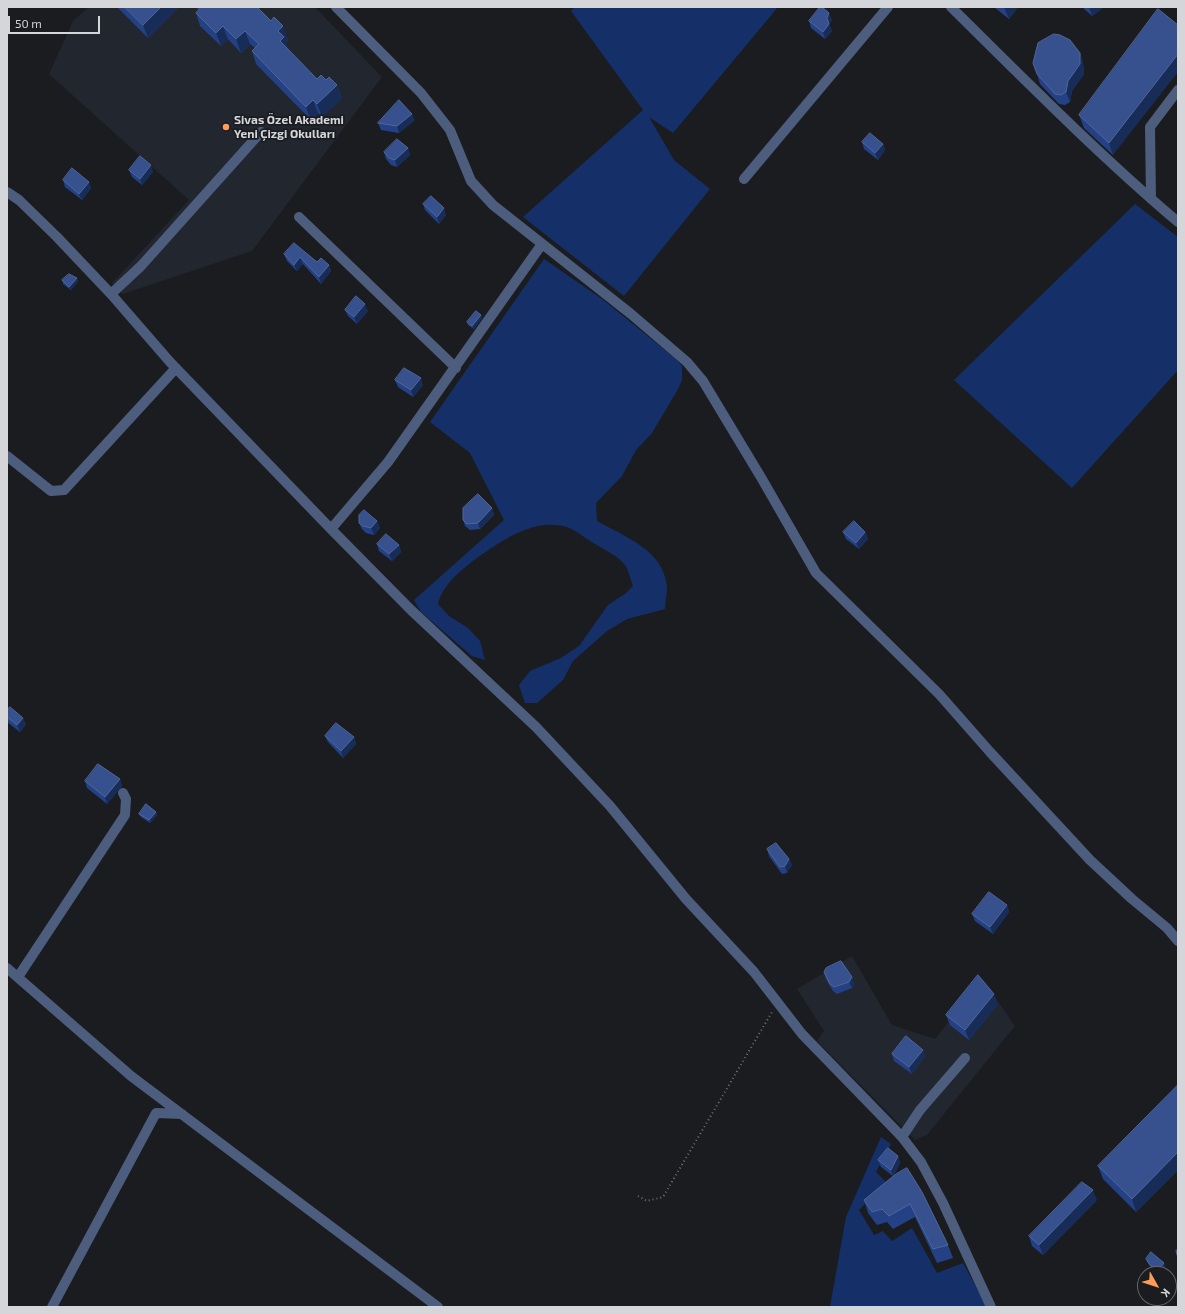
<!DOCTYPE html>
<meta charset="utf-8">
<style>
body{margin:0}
#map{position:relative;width:1185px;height:1314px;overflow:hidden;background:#1a1c20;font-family:"Exo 2",sans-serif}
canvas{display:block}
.frame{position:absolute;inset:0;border:8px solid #d5d6d9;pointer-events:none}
.north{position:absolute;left:1137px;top:1266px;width:40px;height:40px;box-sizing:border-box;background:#1a1c20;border:1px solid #65666a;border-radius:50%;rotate:129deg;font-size:11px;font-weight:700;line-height:16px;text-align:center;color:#d5d6d9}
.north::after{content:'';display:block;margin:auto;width:14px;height:18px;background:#fe9b58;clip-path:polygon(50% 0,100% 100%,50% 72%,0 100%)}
.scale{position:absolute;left:8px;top:16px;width:92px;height:18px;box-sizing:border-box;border:2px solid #d5d6d9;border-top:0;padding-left:5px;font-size:12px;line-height:14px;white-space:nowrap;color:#d5d6d9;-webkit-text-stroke:3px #1a1c20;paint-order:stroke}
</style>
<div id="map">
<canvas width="1185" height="1314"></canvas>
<div class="frame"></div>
<div class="north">K</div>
<div class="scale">50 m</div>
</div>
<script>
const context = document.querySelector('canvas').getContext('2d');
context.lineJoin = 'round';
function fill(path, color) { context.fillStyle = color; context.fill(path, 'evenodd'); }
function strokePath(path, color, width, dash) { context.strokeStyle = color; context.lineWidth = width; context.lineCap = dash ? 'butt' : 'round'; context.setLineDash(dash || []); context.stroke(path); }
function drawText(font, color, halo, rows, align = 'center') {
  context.font = font + ' "Exo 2",sans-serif'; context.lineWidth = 3.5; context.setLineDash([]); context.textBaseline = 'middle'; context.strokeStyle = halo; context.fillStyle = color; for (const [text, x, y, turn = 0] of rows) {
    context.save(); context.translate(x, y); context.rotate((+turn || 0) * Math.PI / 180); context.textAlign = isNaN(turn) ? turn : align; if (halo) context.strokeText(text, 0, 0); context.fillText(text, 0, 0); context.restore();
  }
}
fill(new Path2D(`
 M89 7H315L382 77 252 251 123 294 112 283 189 200 49 74 73 21Z
 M852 956 892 1025 935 1039 982 978 1015 1026 927 1135 915 1140 817 1041 824 1031 797 989Z`), '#21262f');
fill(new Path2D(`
 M575 7H778L673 133 649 117 674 160 710 189 624 296 523 217 643 110 571 11Z
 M1135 204 1178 237V370L1072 488 954 380Z
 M544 259 602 299 676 359 682 366V380L678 389 652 433 636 450 622 476 596 503 597 521C625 537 664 550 667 587 667 594 665 602 665 609L627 619 607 631 573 661 563 680 537 703H525L519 685 530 671 561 658 579 646 608 605 626 593 633 586C631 580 629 574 627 568 622 558 605 550 595 544 586 539 574 528 563 526 532 519 501 541 477 558 462 569 442 585 438 604L449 616 468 628 480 641 485 660 472 656 421 612 414 600 504 520 470 453 430 422Z
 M881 1137 891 1144 876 1172 886 1182 859 1210 874 1235 883 1231 892 1241 912 1228 937 1273 963 1263 987 1307H830L846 1217Z`), '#153069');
strokePath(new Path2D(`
 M638 1196 647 1201 663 1197 772 1012`), '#6f7174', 2, [1, 3]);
strokePath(new Path2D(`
 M336 7 421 93 450 130 471 181 493 205 631 314 687 362 703 381 762 479 816 573 939 694 990 752 1090 860 1132 899 1167 928 1178 941
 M951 7C1025 80 1098 154 1178 222
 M744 179 888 7
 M7 192 19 200 57 237 111 294 170 362 329 527 411 610 536 727 610 806 686 899 754 972 802 1034 902 1137 921 1162 943 1203 991 1307
 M1151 199 1150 127 1178 90
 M299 217 456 368
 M111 294 141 266 261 132
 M7 456 51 491 64 490 176 368
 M331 529 388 462 542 244
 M7 968 131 1076 438 1307
 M18 977 125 815 126 799 123 793
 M902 1137 920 1110 965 1058
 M52 1307 156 1113 182 1114`), '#4c5d7e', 10);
fill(new Path2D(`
 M117 7H179L148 38Z
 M195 7H257L288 40 286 42 288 50 317 79 326 80 337 85 342 98 322 117 318 113 311 120 256 64 252 51 255 48 250 44 241 53 228 39 221 46 200 26 196 13 199 10Z
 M994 7H1018L1009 19Z
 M1082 7H1103L1100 10 1092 16Z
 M832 20 829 24 832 31 825 39 811 28 809 21Z
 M1178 25 1113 155 1084 128 1079 115Z
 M1080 53 1083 63 1084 74 1072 91 1070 102 1065 105 1059 104 1040 84 1037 74Z
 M415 120 399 133 381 130 378 123Z
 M862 142 883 144 885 150 878 160 864 149Z
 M408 148 410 155 397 167 391 165 386 159 384 152Z
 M129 170 153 172 142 185 132 177Z
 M63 180 89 182 91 188 82 200 65 187Z
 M423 204 446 215 439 224 425 210Z
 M284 254 329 265 331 271 321 284 303 264 297 271 287 261Z
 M62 280 78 281 71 290 63 284Z
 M345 310 368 311 357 324 348 316Z
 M481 315 482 318 474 329 468 325 467 322Z
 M395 380 423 385 413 397 398 387Z
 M492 508 494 515 480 529 470 530 465 526 463 520Z
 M377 521 380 528 374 535 366 533 362 529 359 523Z
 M843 532H865L868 539 859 549 846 539Z
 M377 544 399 545 401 552 392 561 379 551Z
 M7 710 26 724 20 732 7 722Z
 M325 736 354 737 356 744 343 758 328 742Z
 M120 779 122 786 107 804 87 788 85 781Z
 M156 812 157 815 150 823 141 817 139 814Z
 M767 849 789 859 792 865 787 873 782 874 769 856Z
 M1007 905 1009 912 993 934 975 921 972 914Z
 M824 972 852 977 854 984 852 988 837 994 833 991 826 979Z
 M998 1004 969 1040 950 1025 946 1015Z
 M892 1054 925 1056 912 1074 894 1061Z
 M1178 1085V1170L1136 1212 1103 1179 1098 1166Z
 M898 1156 900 1163 894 1175 948 1245 953 1258 937 1263 915 1217 893 1229 887 1222 877 1225 868 1213 864 1200 893 1176 881 1167 878 1160Z
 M1097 1200 1043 1255 1032 1246 1029 1236Z
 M1146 1259 1164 1263 1165 1266 1160 1272 1152 1269 1147 1262Z`), '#234184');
fill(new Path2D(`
 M161 7H179L148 38 143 25Z
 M1004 7H1018L1009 19Z
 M1089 7H1103L1100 10 1092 16Z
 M829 13 832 20 829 24 832 31 825 39 823 32 827 18Z
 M223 26 228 39 221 46 216 33Z
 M283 26 288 40 286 42 289 50 280 41 278 31Z
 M245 31 250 44 241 53 236 39Z
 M1080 53 1083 63 1084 74 1072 91 1070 102 1066 92 1068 81Z
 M1178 54V72L1113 155 1109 143Z
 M337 85 342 98 322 117 317 104Z
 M313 100 318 113 311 120 306 107Z
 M412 114 415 120 399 133 397 126Z
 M883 144 885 150 878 160 875 153Z
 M408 148 410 155 397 167 395 160Z
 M151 165 153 172 142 185 140 179Z
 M89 182 91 188 82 200 79 194Z
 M444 208 446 215 439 224 437 217Z
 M300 257 303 264 297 271 294 265Z
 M329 265 331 271 321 284 319 277Z
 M77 278 78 281 71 290 69 287Z
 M365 304 368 311 357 324 354 317Z
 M481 315 482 318 474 329 472 326Z
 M421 378 423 385 413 397 411 390Z
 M492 508 494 515 480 529 478 523Z
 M377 521 380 528 374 535 371 528Z
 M865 532 868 539 859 549 856 543Z
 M399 545 401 552 392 561 389 554Z
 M23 718 26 724 20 732 17 725Z
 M354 737 356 744 343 758 341 751Z
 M120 779 122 786 107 804 105 797Z
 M156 812 157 815 150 823 149 820Z
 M789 859 792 865 787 873 785 866Z
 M1007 905 1009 912 993 934 990 927Z
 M852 977 854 984 852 988 849 982Z
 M994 994 998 1004 969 1040 965 1030Z
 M923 1050 925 1056 912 1074 909 1067Z
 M1178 1152V1170L1136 1212 1132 1199Z
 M898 1156 900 1163 893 1177 891 1170Z
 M1093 1190 1097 1200 1043 1255 1039 1245Z
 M1164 1263 1165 1266 1160 1272 1159 1269Z`), '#182c58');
const building = new Path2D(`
 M125 7H161L143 25Z
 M202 7H257L271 21 274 17 283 26 278 31 284 37 280 41 317 79 321 75 326 80 329 77 337 85 317 104 313 100 306 107 252 51 259 44 245 31 236 39 223 26 216 33 196 13Z
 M820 7H822L829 13 827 18 829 24 823 32 809 21Z
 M1158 9 1178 25V54L1109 143 1079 115Z
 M1054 34 1060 35 1070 40 1080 53V64L1068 81 1066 92 1061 95 1055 94 1037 74 1033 63 1038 43Z
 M399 100 412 114 397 126 378 123Z
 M870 133 883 144 875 153 862 142Z
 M397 139 408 148 395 160 389 158 384 152Z
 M140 156 151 165 140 179 129 170Z
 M72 168 89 182 79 194 63 180Z
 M431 196 444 208 437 217 423 204Z
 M294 243 317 262 321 258 329 265 319 277 300 257 294 265 284 254Z
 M69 274 77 278 69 287 62 280Z
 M356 296 365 304 354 317 345 310Z
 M476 311 481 315 472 326 467 322Z
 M404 368 421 378 411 390 395 380Z
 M478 494 492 508 478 523 467 524 463 520V508Z
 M364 510 377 521 371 528 363 526 359 523V515Z
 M854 521 865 532 856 543 843 532Z
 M386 534 399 545 389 554 377 544Z
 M10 707 23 718 17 725 7 717V710Z
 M336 723 354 737 341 751 325 736Z
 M98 764 120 779 105 797 85 781Z
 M146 804 156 812 149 820 139 814Z
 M776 843 789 859 785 866 780 867 767 849Z
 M989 892 1007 905 990 927 972 914Z
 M841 961 852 977 849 982 834 987 830 984 824 972 826 968Z
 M978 975 994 994 965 1030 946 1015Z
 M906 1036 923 1050 909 1067 892 1054Z
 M1178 1085V1152L1132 1199 1098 1166Z
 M888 1148 898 1156 891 1170 878 1160Z
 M907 1168 922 1192 948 1245 933 1249 910 1204 889 1216 882 1209 872 1212 864 1200 896 1174Z
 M1082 1182 1093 1190 1039 1245 1029 1236Z
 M1178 1249V1258L1176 1251Z
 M1151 1252 1164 1263 1159 1269 1151 1266 1146 1259Z`);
fill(building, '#36518d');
strokePath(building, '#4f6699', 1);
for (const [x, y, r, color] of [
 [226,127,4,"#fe9b58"]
]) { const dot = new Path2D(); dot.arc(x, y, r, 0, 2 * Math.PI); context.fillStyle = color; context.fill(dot); strokePath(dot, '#1a1c20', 1.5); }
drawText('bold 12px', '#d5d6d9', '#1a1c20', [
 ["Sivas Özel Akademi",234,120],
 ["Yeni Çizgi Okulları",234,134]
], 'left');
</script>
